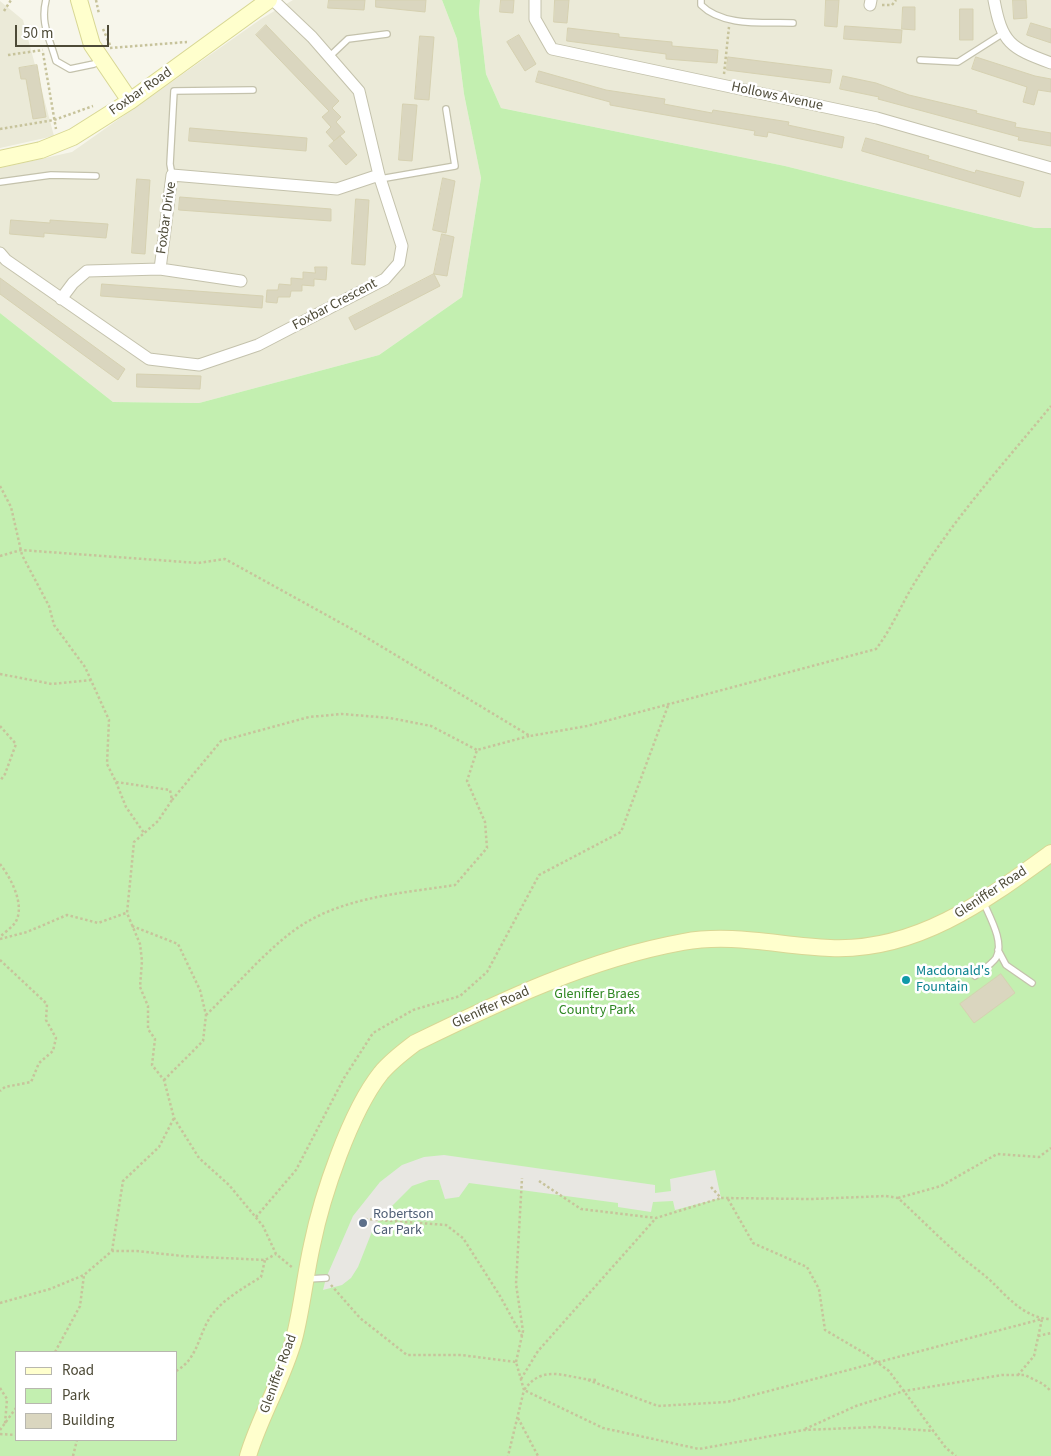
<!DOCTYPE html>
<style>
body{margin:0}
#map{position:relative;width:1051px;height:1456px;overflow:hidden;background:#f7f6eb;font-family:"Source Sans 3",sans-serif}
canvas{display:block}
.legend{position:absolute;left:15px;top:1351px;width:162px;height:90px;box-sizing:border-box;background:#fff;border:1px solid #b8b7af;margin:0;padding:6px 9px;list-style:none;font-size:15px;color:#4d4a37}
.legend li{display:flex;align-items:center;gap:10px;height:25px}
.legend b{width:25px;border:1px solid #b8b7af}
.scale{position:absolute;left:15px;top:25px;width:94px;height:22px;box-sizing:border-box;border:2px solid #4d4a37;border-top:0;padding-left:6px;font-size:15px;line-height:18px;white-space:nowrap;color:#4d4a37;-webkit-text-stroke:4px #fff;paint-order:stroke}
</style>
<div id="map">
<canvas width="1051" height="1456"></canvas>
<ul class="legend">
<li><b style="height:6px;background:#ffffcd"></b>Road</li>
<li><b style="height:14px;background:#c3efb0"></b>Park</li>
<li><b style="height:14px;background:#dad6bf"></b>Building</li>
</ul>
<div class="scale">50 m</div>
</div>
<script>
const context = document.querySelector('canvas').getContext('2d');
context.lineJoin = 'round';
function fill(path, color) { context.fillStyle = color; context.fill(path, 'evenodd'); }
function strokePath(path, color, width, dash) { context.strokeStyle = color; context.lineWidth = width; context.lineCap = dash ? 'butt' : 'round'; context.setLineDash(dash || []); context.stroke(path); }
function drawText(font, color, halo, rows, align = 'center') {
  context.font = font + ' "Source Sans 3",sans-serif'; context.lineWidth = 5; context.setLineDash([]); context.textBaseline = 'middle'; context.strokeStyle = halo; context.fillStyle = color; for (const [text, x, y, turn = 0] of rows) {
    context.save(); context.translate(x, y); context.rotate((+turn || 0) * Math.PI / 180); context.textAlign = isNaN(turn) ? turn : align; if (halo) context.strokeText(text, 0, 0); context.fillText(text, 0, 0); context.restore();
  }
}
fill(new Path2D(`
 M293 0H442L457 39 464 94 481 178 462 297 379 355 199 403 113 402 0 313V168L72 152 261 19Z
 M480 0H1051V228H1035L785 166 501 108 486 74 479 13Z
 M0 1 23 20 54 136 0 148Z`), '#ebead8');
fill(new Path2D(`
 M442 0H480L479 13 486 74 501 108 785 166 1035 228H1051V1456H0V313L113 402 199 403 379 355 462 297 481 178 464 94 457 39ZM16 1352H176V1440H16Z`), '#c3efb0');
fill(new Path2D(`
 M444 1155 655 1185V1193L671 1191 670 1179 715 1170 721 1198 675 1210 673 1201 653 1202 651 1212 618 1207V1203L469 1183 459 1197 445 1199 439 1180H429L412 1186 380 1218 373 1229 358 1267 351 1278 342 1285 323 1290 326 1278 353 1216 380 1182 402 1165 424 1157Z`), '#e8e7e2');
const building = new Path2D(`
 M329 0H365L364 10 328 8Z
 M376 0H426L425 12 376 7Z
 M501 0H514L513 13 500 12Z
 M555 0H569L567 23 554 22Z
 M826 0H839L837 27 825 26Z
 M1013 0H1026L1027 18 1014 19Z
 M903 7H915V30L902 29Z
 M960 9H973V40H960Z
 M1031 23 1051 29V43L1027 35Z
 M266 25 339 101 332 108 341 117 336 122 345 132 334 141 326 132 331 127 322 117 329 111 256 35Z
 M845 26 902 30 901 43 844 39Z
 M568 28 619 34V37L672 42V46L718 50 717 63 666 59V54L567 41Z
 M519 35 536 64 525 71 507 42Z
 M420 36 434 37 429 100 415 99Z
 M728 57 832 70 830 83 727 70Z
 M976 57 1035 76 1051 79V92L1038 90 1034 105 1023 102 1027 87 972 69Z
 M37 65 46 117 33 119 26 79H21L19 68Z
 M539 71 606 90 665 99 664 104 712 113 713 110 789 122 788 125 844 137 842 148 768 132 767 137 754 135 755 131 610 105V102L536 82Z
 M843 76 876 83 909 95 977 111 976 113 1016 123 1015 127 1051 133V146L1018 140 1019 137 878 99 879 97 840 89Z
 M403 104 417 105 412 161 399 160Z
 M190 128 307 138 306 151 189 141Z
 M340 136 357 155 346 165 329 146Z
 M866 138 929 156 928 159 975 173 976 170 1024 182 1020 197 862 151Z
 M443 178 455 181 446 233 433 230Z
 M137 179 150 180 145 254 132 253Z
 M180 197 331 209V221L179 210Z
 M356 199 369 200 365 265 352 264Z
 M11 220 50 223V220L108 224 106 238 44 233V237L10 234Z
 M442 234 454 237 447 276 434 274Z
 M315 267H327L326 280 314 279V286L302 285V291H291L290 297H278L277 303 266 302 267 290H278L279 284 291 285V278L303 279V272L315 273Z
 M434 274 440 286 355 330 349 318Z
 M0 278 125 369 118 380 0 294Z
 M102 284 263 296 262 308 101 296Z
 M137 374 201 376 200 389 137 387Z
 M1001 974 1015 993 974 1023 960 1004Z`);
fill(building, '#dad6bf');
strokePath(building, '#d6d1b1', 1);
const lane = new Path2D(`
 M46 0C40 23 50 39 56 61L70 69 94 64 99 60
 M701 0V5C723 27 764 22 793 23
 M329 57 348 39 387 34
 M920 60 958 62 1002 34
 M172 175 170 164 174 91 253 90
 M380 179 455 166 446 109
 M0 182 51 175 96 176
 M998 950 1006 965 1032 983
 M975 976C981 971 991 965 996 958 1005 942 989 916 983 901
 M307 1279 326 1278`);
const street = new Path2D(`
 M535 0V19L552 49 877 118 1051 168
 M994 0C1002 43 1010 48 1051 63
 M870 5 871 0
 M0 253 6 260 149 359 199 365 258 345 385 279 399 263 402 246 379 175 359 91 312 37 273 0
 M160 269 241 281
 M61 299 73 283 87 271 160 269 172 175 337 189 379 175`);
const secondary = new Path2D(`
 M79 0 92 45 130 101
 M0 159 41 150 73 137 130 101 269 0
 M248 1456C260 1416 283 1379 294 1339 302 1308 305 1276 312 1245 322 1196 350 1112 381 1073 391 1061 403 1052 415 1043 501 1001 589 959 683 942 733 933 780 946 830 948 916 952 985 901 1051 853`);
strokePath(lane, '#c4c2ac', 8);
strokePath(street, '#c4c2ac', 13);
strokePath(secondary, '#d8d794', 18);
strokePath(new Path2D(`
 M96 0 99 14
 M882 5H892L896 0
 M4 11 11 0
 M103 29 110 45
 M110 48 187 42
 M43 53 56 129
 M8 55 43 50
 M724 74 729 27
 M0 129 54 120 93 106
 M0 486 11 507 22 555 49 606 54 625 85 667 109 720 107 764 116 782 170 790 172 800 158 821 134 842 127 913 140 944 142 961 140 987 148 1006V1029L155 1039 152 1065 164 1080 174 1118 199 1158 229 1185 263 1226 276 1254 293 1268
 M0 556 21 550 198 563 225 559 359 633 530 736 587 726 876 649C893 627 902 602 917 579 955 517 1005 462 1051 406
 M0 674 52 684 91 680
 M0 726 16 744 5 774 0 781
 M116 782 126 807 144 833
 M172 800 221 741 309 717 342 714 390 718 431 726 477 750
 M0 864C11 878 26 906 15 923 11 928 4 933 0 937
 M132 926 178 944 200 990 206 1015 203 1041 164 1080
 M0 939 27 932 67 915 98 923 126 913
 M0 960 47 1004 46 1020 56 1038 53 1051 39 1063 31 1082 5 1087 0 1091
 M206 1015C233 989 259 958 288 935 335 897 398 894 455 885L487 848 485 822 467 781 477 750 529 736
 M539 1181 581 1209 656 1218 721 1198
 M711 1187 721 1198 812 1199 886 1196 898 1198C918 1216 937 1236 958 1254 969 1264 983 1273 994 1284 1009 1299 1027 1319 1051 1319
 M898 1198 941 1186 997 1154 1039 1157 1051 1148
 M728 1199 753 1243 807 1267 819 1289 825 1330 866 1354 889 1371 946 1448 956 1456
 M256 1217 296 1170 344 1078 373 1033 413 1010 460 996 487 972 539 875 621 832 669 703
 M365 1219 446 1225 463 1238 500 1296 522 1336
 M112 1251 123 1181 159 1147 174 1118
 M331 1285 360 1318 407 1355H461L516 1362 524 1390 508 1456
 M0 1303 50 1289 84 1275 112 1251H137L182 1256 265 1260 276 1254
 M1038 1336 1051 1333
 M55 1352 80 1306 84 1275
 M516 1362 523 1331 516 1284 522 1178
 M176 1371C198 1359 198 1335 211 1316 223 1299 245 1287 261 1277L265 1260
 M521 1379 538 1351 656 1218
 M588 1380 658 1406 727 1402 1042 1319 1034 1356 1018 1375
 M596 1380C567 1379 544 1362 524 1390L603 1428 699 1449 804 1430 876 1427 934 1431
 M0 1388 7 1399 5 1424
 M518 1418 538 1456
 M805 1429 856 1406 904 1391 1002 1375H1025L1043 1384 1051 1391
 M0 1430 16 1408
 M0 1434 16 1435
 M73 1456 77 1440`), '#c7c39b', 2.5, [2.5, 2.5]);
strokePath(lane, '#fff', 5.5);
strokePath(street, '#fff', 11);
strokePath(secondary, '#ffffcd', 16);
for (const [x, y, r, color] of [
 [906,980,5,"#0f9aa8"],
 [363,1223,5,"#5c6f8a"]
]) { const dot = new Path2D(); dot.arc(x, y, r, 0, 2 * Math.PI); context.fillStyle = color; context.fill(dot); strokePath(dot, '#fff', 2); }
drawText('14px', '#4d4a37', '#fff', [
 ["Foxbar Road",141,92,-35],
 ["Hollows Avenue",777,97,12],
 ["Foxbar Drive",167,218,-82],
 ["Foxbar Crescent",335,305,-28],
 ["Gleniffer Road",991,893,-33],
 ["Gleniffer Road",491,1008,-24],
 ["Gleniffer Road",279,1374,-70]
]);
drawText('14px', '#0d838f', '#fff', [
 ["Macdonald's",916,972],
 ["Fountain",916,988]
], 'left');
drawText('14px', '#2f8722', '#fff', [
 ["Gleniffer Braes",597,995],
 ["Country Park",597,1011]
]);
drawText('14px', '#4e5e75', '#fff', [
 ["Robertson",373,1215],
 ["Car Park",373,1231]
], 'left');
</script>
